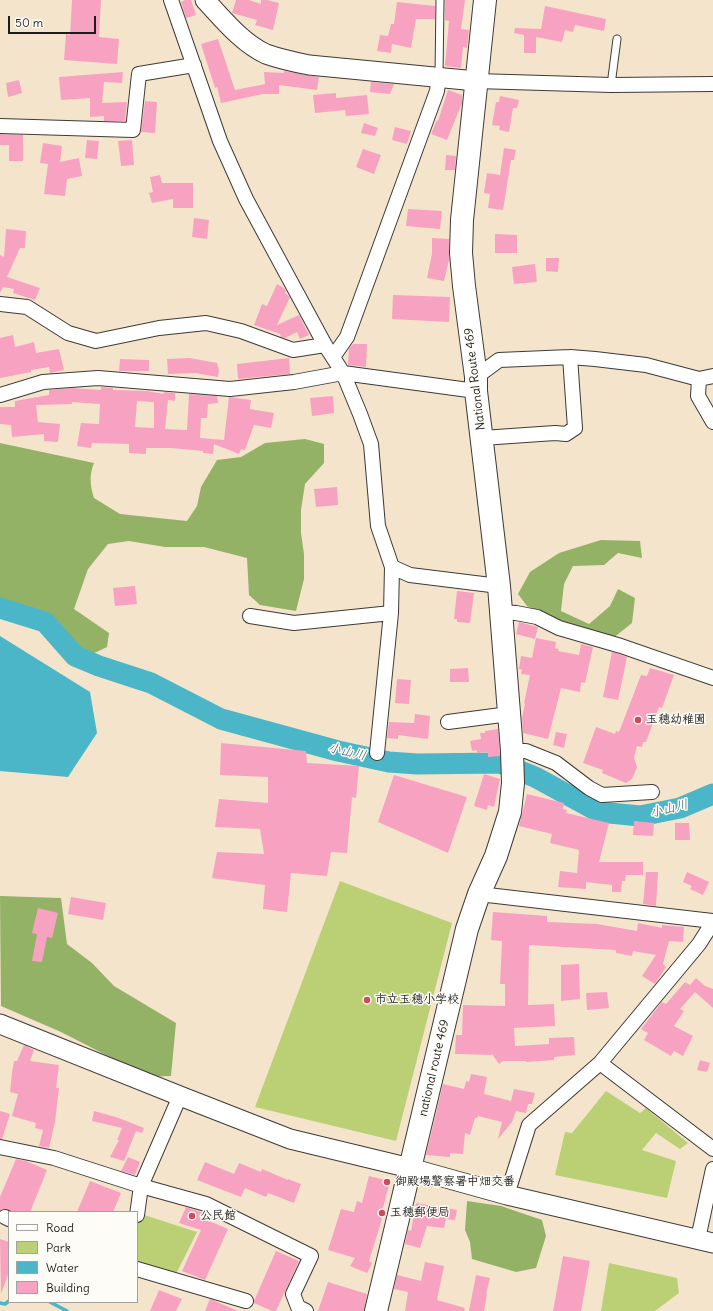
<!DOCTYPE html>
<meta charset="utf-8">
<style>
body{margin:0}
#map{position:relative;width:713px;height:1311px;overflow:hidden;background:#f5e4cc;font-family:Delius,sans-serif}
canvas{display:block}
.legend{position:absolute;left:8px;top:1211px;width:130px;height:92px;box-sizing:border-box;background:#fdfcf7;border:1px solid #a3a29f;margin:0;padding:5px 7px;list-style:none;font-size:12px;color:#1c1c1c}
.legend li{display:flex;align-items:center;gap:8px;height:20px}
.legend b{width:20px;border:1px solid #a3a29f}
.scale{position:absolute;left:8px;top:16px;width:88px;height:18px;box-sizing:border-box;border:2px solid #1c1c1c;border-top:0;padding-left:5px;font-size:12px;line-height:14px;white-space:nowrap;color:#1c1c1c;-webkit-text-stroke:3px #fdfcf7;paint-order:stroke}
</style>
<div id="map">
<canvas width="713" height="1311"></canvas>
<ul class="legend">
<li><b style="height:5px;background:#fff"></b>Road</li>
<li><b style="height:11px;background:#bbd074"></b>Park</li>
<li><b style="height:11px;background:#4bb6c8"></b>Water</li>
<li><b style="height:11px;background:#f8a2c2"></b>Building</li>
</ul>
<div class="scale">50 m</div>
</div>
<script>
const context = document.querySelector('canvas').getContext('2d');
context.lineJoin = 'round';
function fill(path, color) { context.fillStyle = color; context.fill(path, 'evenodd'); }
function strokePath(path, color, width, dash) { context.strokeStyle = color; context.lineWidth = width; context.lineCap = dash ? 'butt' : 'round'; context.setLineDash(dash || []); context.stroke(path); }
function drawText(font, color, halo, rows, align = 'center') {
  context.font = font + ' Delius,"Klee One",sans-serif'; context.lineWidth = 3; context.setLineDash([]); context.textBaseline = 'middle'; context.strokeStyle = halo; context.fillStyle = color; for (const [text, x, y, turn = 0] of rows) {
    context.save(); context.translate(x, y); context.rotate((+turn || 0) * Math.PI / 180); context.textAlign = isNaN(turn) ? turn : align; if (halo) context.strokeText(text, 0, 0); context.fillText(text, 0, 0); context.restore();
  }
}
fill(new Path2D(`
 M340 881 452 923 396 1141 255 1107Z
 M606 1091 640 1113 646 1108 688 1143 680 1149 656 1133 642 1150 676 1161 667 1198 555 1175 565 1132 572 1133Z
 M138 1213 197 1232 173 1280 137 1269V1215Z
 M609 1263 677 1278 679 1293 655 1311H601Z`), '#bbd074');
fill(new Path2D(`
 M305 439 324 444V463L305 484 301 510V533L304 554V579L296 611 260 605 249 595 247 558 204 547H165L129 541 108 544 88 569 74 609 109 633 107 647 88 656 41 615 0 608V443L94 463C89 476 90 485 94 498L120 514 187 521 197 506 201 487 217 460 241 457 265 443Z
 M601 540 640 541 642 558 618 553 604 565 573 566 564 584 561 611 589 624 610 606 618 589 635 598 632 623 612 639 559 620 527 606 518 594 530 572 559 553Z
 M0 896 61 898 67 944 92 963 114 986 176 1023 171 1076 149 1077 61 1032 1 1006Z
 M467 1201 501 1206 542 1220 546 1236 536 1268 516 1272 472 1259 470 1242 465 1230Z`), '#94b266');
fill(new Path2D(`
 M0 636 90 692 97 733 68 777 0 771Z`), '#4bb6c8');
strokePath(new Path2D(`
 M50 1302 67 1311
 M0 1303 5 1304 9 1301`), '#4bb6c8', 3.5);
strokePath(new Path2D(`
 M0 608 45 622 75 656 99 666 151 683 221 719 338 751 389 762 417 764 500 763 535 777 599 812 640 816 680 808 713 794`), '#4bb6c8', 21);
fill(new Path2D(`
 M72 0H101L99 37 119 39 117 64 64 60 66 34 70 35Z
 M185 0H191L196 15 186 18 181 2Z
 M236 0H249L261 4V0H267L279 3 273 30 255 25 257 20 232 13Z
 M445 0H465L461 29 469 30 467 48 463 47 461 68 445 66 449 21 445 20Z
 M397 2 435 6V19H416L411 48 392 44 391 53 377 51 380 35 388 36 391 24H394Z
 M545 6 606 19 604 31 575 25 573 32 565 30 562 42 536 37V53H524V35L514 33 515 28 541 29Z
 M218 39 235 90 265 84 264 72 284 73V71L319 77 317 90 279 85V94H263L221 103 217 87 215 88 201 44Z
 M123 72 122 83 104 82 102 103 127 102 125 121H104V116L90 117V98L61 100 59 77Z
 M19 80 22 93 8 97 6 83Z
 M371 82 394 84 390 94 370 92Z
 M448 90 462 95V103L447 140 431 134 437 120 438 121Z
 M336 93V98L367 95 369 114 346 116 345 110 315 113 313 95Z
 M500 96 519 100 517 108H513L509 132 499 130 500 126 492 125 496 102H499Z
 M145 101 157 102 155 133 141 132Z
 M364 123 378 128 375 136 361 133Z
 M395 127 411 131 407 144 392 140Z
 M0 134 23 135V161H9V145H0Z
 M87 140 99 141 97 159 85 158Z
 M132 140 134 165 121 166 118 141Z
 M43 143 62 146 60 162 79 158 82 176 67 179 65 196 44 194 48 164 40 163Z
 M504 148 516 150 514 160H511L503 210 488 208 490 194 484 193 487 173 500 175Z
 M363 149 381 155 374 174 356 167Z
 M446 155 456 156 455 170H445Z
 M160 175 162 183H193V208H173V199L152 203 149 193 153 192 150 177Z
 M408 209 442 211 440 229 406 226Z
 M194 218 209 220 207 239 192 237Z
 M6 229 26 231 25 248H20L7 277 40 288 35 300 13 293 14 289 3 287 0 293V255L4 257Z
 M495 234 517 235V253H495Z
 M432 238 449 239V260L444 281 427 278 432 254Z
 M546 258H559L558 272 546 271Z
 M535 264 537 282 514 284 512 267Z
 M277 284 284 288 286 291 285 293 290 297 277 325 299 315 309 335 300 339 297 332 285 338 281 337 280 334 254 325 262 304 267 306Z
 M393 295 450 297 449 322 392 319Z
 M13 335 15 347 34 342 36 353 59 349 64 370 50 373 49 367 31 370V372L0 378V338Z
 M353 344H367L366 367 348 365 349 349Z
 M190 358 217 363 219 370 218 377 195 373 168 374 167 359Z
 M289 358 290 374 238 379 237 364Z
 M120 359 149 360V371H119Z
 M101 387 113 388V390L147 391 164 394V392L175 393V401L168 400 165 429 187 430 189 394 217 396 218 403 208 404 207 418H201L200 438 224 440 229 397 251 400 250 409 274 413 271 428 254 425 245 450 241 449 239 454 214 444 213 454 203 453V451L171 448H146V454L129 453V444L92 443 91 448 77 446 81 423 99 424 100 404 72 402V404L36 405 38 422 60 424 58 442 44 441V434L12 437 11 425 0 424V407H15V401L49 395V390L72 388 101 390ZM137 401 154 402V428L135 427Z
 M333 396 334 413 312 416 310 398Z
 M337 487 338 505 316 507 314 489Z
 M135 586 137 604 115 606 113 588Z
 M457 591 474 593 470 623 457 622V619H454Z
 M519 622 538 627 535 639 516 634Z
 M536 638 556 642 555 648 559 649 558 651 579 655 581 644 593 647 585 683 581 682 580 692 561 688 548 739 523 733 522 718 525 704 524 703 530 675 521 674 522 670 519 669 521 656 532 658Z
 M612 652 627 657 618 700 603 697Z
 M468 668 469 682H450V669Z
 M650 668 674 675 662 708 659 707 646 742H643L642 747 637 746 634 758 637 767 632 779 626 783 602 773 603 770 583 763 596 727 615 734 616 731 619 732 641 675 647 676Z
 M397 679 411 680 409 704 395 703Z
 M415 714 430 716 428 739 398 735V739L387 738 389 722 414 723Z
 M498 729 500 756 488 757V752L477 753V750L472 751 470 741 481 739 480 733H485V731Z
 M556 732 567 734 564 748 553 745Z
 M221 743 306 751 307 763 359 766 356 798 352 797 347 853 331 852 327 876 291 873 287 912 263 909 265 885 212 878 217 852 264 854 260 829 215 827 219 799 268 803V777L220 775Z
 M484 774 500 779 494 807 488 805 487 810 474 806Z
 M394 775 467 797 448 853 378 822Z
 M527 794 564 803 563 809 567 810 566 813 609 823 599 862H643V875H626L625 881H622L621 892H612V885L586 882V889L558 887 560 871 577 873 579 850 550 843 552 834 519 826Z
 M634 821 654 823 653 836 633 835Z
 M675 823H689L690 840H675Z
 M646 872H658L656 906 643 904Z
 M687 872 709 882 703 895 690 889 692 886 683 882Z
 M71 897 106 903 103 920 68 914Z
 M38 908 58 913 52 938 47 937 42 962 32 961 37 934 32 933Z
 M493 912 547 916V922L597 924 637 931 638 923 662 928V925L684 927 683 942 669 941 663 964 666 967 655 984 642 976 656 955 633 951 632 956 616 953V950L529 945 528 1005 554 1004 555 1026 514 1028 515 1046 549 1044V1038L574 1037 575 1055 554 1057V1060L526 1062V1061H503L499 1064 492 1054 491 1055 455 1054 456 1035H462L463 1005 505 1006V984H500L502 941 491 940Z
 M579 964 580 999 561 1001V965Z
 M696 978 705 986 713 989V1008L695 992 680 1009 684 1011 674 1026 693 1036 683 1056 674 1051 671 1056 644 1040 648 1033 641 1029 662 1002 666 1004 685 982 690 985Z
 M607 992 609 1008 587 1010 586 993Z
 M24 1045 34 1050 30 1061 59 1065 56 1088H59L55 1122 49 1148 39 1146 43 1130 35 1128 36 1123 12 1116 18 1094 10 1092 12 1073 14 1061H17Z
 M700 1060 710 1063 707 1072 697 1070Z
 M471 1074 487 1077 484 1094 511 1101 514 1089 535 1093 532 1104H528L526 1113 516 1111 512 1122 498 1139 502 1122 478 1116 477 1118H475L470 1135 465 1133 463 1154 450 1153V1157L426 1155 443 1084 464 1089 466 1081 469 1082Z
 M0 1111 10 1114 2 1139H0Z
 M94 1111 119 1118 144 1128 142 1133 136 1131 124 1161 110 1157 119 1140H117L122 1128 92 1121Z
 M128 1157 140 1162 135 1175 121 1171Z
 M16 1159 26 1161 47 1170 30 1212H14L5 1209 0 1210V1197Z
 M205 1162 234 1174 239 1163 261 1172 262 1169 288 1180V1179L301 1184 294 1203 268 1193 266 1197 245 1188 241 1197 197 1180Z
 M369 1176 390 1181 383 1208 385 1209 369 1261 372 1263 367 1273 350 1266 355 1258 328 1250 341 1209 354 1212 357 1201 362 1203Z
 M90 1181 121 1193 113 1212H77Z
 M416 1203 457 1210 455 1220 446 1219 444 1228 427 1226 420 1248 405 1244 408 1230 411 1231Z
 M186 1207 204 1213 202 1218 228 1229 205 1280 182 1271 201 1230 179 1223Z
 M0 1239 9 1242V1272L1 1294Z
 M276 1251 299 1261 276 1311H272L254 1303V1301Z
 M563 1256 590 1261 581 1311H553Z
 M425 1262 444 1266 437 1300 465 1308 464 1311H405L408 1292 394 1289 397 1275 421 1281Z
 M476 1275 490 1278 486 1294H487L484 1311H469Z
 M328 1282 367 1294 364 1311H318Z
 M159 1290 182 1299 176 1311H150Z
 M210 1299 215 1301 238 1311H205Z`), '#f8a2c2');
const lane = new Path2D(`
 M439 76 440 0
 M611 85 617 39`);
const street = new Path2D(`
 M171 0 220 141 246 199 325 345 343 373 360 414 371 444 378 526 392 567 410 575 499 586
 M476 81 611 85 713 84
 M0 126 133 130 139 74 194 65
 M0 304 27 307 68 333 96 341 159 328 206 323 241 331 293 350 325 345
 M333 357 347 337 437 91 439 76
 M476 377 499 360 570 357 595 359 646 365 699 379 713 376
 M699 379 698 396 713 422
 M0 395 43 382 98 378 230 389 294 382 343 373 476 391
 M482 438 555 433 566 434 575 428 570 357
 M501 612 516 613 537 617 559 628 621 646 713 678
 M250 616 294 623 391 613 392 567
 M448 722 509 714
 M512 751H526L556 763 589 788 602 795 652 792
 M377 753 391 613
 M479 894 713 921
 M600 1063 713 1149
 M0 1147 54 1158 141 1186 206 1204 311 1256 293 1294 298 1307 306 1311
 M507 1195 529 1125 600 1063 699 944 713 922
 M137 1215 141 1186 180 1096
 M5 1217 9 1219
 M698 1239 713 1169
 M137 1269 246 1301`);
const secondary = new Path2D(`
 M205 0C223 19 242 43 266 54 280 59 294 62 309 65L476 81
 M0 1024 180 1096 290 1139 410 1168 507 1195 713 1243`);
const highway = new Path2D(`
 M376 1311 467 929 479 894 496 856 510 812 513 783 512 751 499 586 476 391V377L464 286 461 253 462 220 485 0`);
strokePath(lane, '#3d3a36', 9);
strokePath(street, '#3d3a36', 16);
strokePath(secondary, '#3d3a36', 21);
strokePath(highway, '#3d3a36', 24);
strokePath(lane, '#fff', 7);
strokePath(street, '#fff', 14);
strokePath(secondary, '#fff', 19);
strokePath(highway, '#fff', 22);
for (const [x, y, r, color] of [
 [638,720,4,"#d1495b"],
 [367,1000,4,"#d1495b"],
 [387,1182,4,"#d1495b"],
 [382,1213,4,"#d1495b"],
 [192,1216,4,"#d1495b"]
]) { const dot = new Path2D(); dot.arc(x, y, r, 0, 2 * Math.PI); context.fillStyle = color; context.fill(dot); strokePath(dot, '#fdfcf7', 1.5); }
drawText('12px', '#1c1c1c', '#fdfcf7', [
 ["National Route 469",475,379,-97],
 ["national route 469",434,1068,-77]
]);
drawText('bold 12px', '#1c1c1c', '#fdfcf7', [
 ["玉穂幼稚園",646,720],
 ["市立玉穂小学校",375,1000],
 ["御殿場警察署中畑交番",395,1182],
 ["玉穂郵便局",390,1213],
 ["公民館",200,1216]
], 'left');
drawText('italic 13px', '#316169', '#fdfcf7', [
 ["小山川",347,752,13],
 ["小山川",669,809,-14]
]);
</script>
